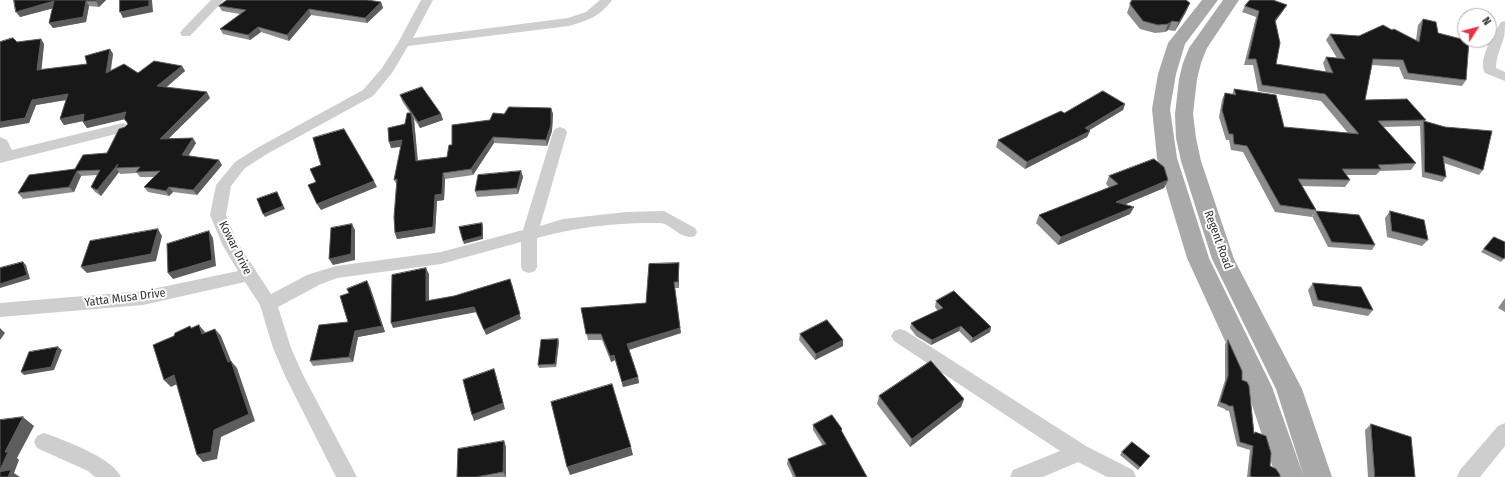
<!DOCTYPE html>
<style>
body{margin:0}
#map{position:relative;width:1505px;height:477px;overflow:hidden;background:#fff;font-family:"Fira Sans Condensed",sans-serif}
canvas{display:block}
.north{position:absolute;left:1457px;top:8px;width:40px;height:40px;box-sizing:border-box;background:#fff;border:1px solid #adadad;border-radius:50%;rotate:54deg;font-size:11px;font-weight:700;line-height:16px;text-align:center;color:#313131}
.north::after{content:'';display:block;margin:auto;width:14px;height:18px;background:#ea3141;clip-path:polygon(50% 0,100% 100%,50% 72%,0 100%)}
</style>
<div id="map">
<canvas width="1505" height="477"></canvas>
<div class="north">N</div>
</div>
<script>
const context = document.querySelector('canvas').getContext('2d');
context.lineJoin = 'round';
function fill(path, color) { context.fillStyle = color; context.fill(path, 'evenodd'); }
function strokePath(path, color, width, dash) { context.strokeStyle = color; context.lineWidth = width; context.lineCap = dash ? 'butt' : 'round'; context.setLineDash(dash || []); context.stroke(path); }
function drawText(font, color, halo, rows, align = 'center') {
  context.font = font + ' "Fira Sans Condensed",sans-serif'; context.lineWidth = 4; context.setLineDash([]); context.textBaseline = 'middle'; context.strokeStyle = halo; context.fillStyle = color; for (const [text, x, y, turn = 0] of rows) {
    context.save(); context.translate(x, y); context.rotate((+turn || 0) * Math.PI / 180); context.textAlign = isNaN(turn) ? turn : align; if (halo) context.strokeText(text, 0, 0); context.fillText(text, 0, 0); context.restore();
  }
}
fill(new Path2D(`
 M211 0H224L190 36H182L180 33 182 30Z
 M421 0H433L413 38 568 18 586 12 600 0H612C601 16 587 21 569 26L408 46 392 73 373 96 267 154 245 168 231 186 226 215 237 242 271 294 307 275 336 266 441 252 523 230 553 132 555 129 560 127 565 129 567 132 540 226 563 219 626 212 664 211 695 228 697 232 695 236C680 241 672 223 659 223 618 222 576 227 537 238V267L535 271 529 273 523 271 521 267V242L441 264 337 278 319 285 278 307 291 348 303 375 357 477H336L286 378 273 348 260 305 245 282 143 305 0 317V303L143 291 238 271 222 244 210 215 216 185 235 162 257 148 363 90 382 68 398 43Z
 M1505 21C1505 26 1505 33 1504 37 1501 48 1496 56 1496 68L1505 72V81L1485 73C1477 61 1494 33 1501 22Z
 M123 123 128 125 130 128 128 131 0 163V137L7 140 12 150Z
 M900 329 906 331 1086 446 1133 470 1136 477H1107L1078 462 1043 477H1010L1013 470 1060 451 894 341 891 336 894 331Z
 M1505 423V446L1480 477H1457L1460 470 1498 426Z
 M44 433C64 440 113 458 121 477H95L88 471 37 448 34 442 37 436Z`), '#cecece');
fill(new Path2D(`
 M1202 0H1218L1185 44 1176 74 1170 109 1177 158 1209 258 1272 387 1304 477H1276L1246 387 1187 258 1157 158 1152 109 1158 74 1168 43Z
 M1223 0H1239L1207 48 1201 63 1197 79 1193 114 1196 138 1201 161 1234 259 1302 389 1332 477H1304L1276 389 1212 259 1181 161 1176 138 1175 114 1179 79 1183 63 1189 48Z`), '#a9a9a9');
fill(new Path2D(`
 M14 0H106L99 7 89 6 86 22 53 28 49 23 53 8 20 17Z
 M381 2 383 8 367 23 311 15 289 41 261 32 250 40 223 34 220 29 240 14 222 11 219 6Z
 M1130 4 1186 12 1175 31 1168 30 1165 32 1155 33 1140 29 1127 13Z
 M1245 6 1283 11 1275 22 1276 64 1326 72 1323 63 1326 57 1337 58 1326 40 1330 34 1359 36 1392 30 1416 40 1418 25 1423 19 1438 33 1466 80 1462 86 1404 79 1399 67 1372 65 1365 100 1426 120 1424 121 1483 170 1479 175 1444 163 1446 177 1442 182 1422 177 1420 126 1383 127 1416 163 1411 170 1380 171 1376 175H1347L1350 180 1345 187 1301 186 1316 210 1312 217 1275 212 1243 152 1231 150 1229 140H1226L1219 117 1222 100 1225 93 1232 95 1234 89 1284 127 1348 133 1321 101 1258 91 1253 65H1244L1256 17 1242 12Z
 M41 39 44 44 41 70 87 64 110 49 113 54 111 71 138 73 182 66 185 71 166 87 210 98 169 138 196 143 188 155 222 165 197 195 173 192 169 196 148 192 144 187 154 177H140L137 173 120 174 119 172 101 196 95 192 91 187 97 175 81 176 74 192 23 199 18 193 75 169 107 153 128 124 124 119 87 128 83 122V121L64 125 60 119 66 100 36 105 29 123 17 42Z
 M400 95 441 114 443 120 420 128 412 116 414 119 418 160 447 157 452 145 490 120 504 114 551 108 553 114 552 131 547 146 494 143 473 175 445 179 444 200 437 201 435 233 397 239 395 233 397 185 394 180 401 147 391 148 410 113 402 101Z
 M1125 104 1123 110 1089 130 1090 131 1087 137 1025 169 996 147 998 140 1064 113Z
 M521 171 523 177 518 194 477 197 475 191Z
 M1109 176 1168 180 1164 188 1125 204 1134 207 1130 214 1058 245 1036 223 1039 215 1109 187 1106 184Z
 M1316 211 1375 245 1372 250 1328 247 1312 216Z
 M1390 211 1428 240 1422 246 1387 237 1385 218Z
 M1494 237 1505 257 1501 262 1481 252Z
 M679 263V288H675L681 333 629 350 638 377 639 383 623 387 615 360 611 362 602 340H588L581 308 646 303Z
 M367 281 370 287 385 332 358 337 353 362 313 366 310 361 348 322 349 293Z
 M1313 283 1373 310 1368 316 1313 306 1308 290Z
 M1505 298V312L1498 308Z
 M936 301 991 327 990 332 971 343 959 331 931 345 916 336 910 328 911 323 938 311 935 307Z
 M800 334 843 346 815 360 799 340Z
 M558 339 559 342 556 367 539 368 538 365Z
 M1228 340 1242 380 1254 432 1270 466 1280 477H1247L1250 450 1237 446 1229 411 1225 410V409L1217 406 1225 380V344Z
 M879 396 964 399 961 407 910 447 877 404Z
 M1371 424 1415 477H1368L1365 430Z
 M813 425 842 429V432L867 477H793L787 464 788 459 823 446 813 430Z
 M504 441 506 447V477H457Z
 M1122 452 1150 456 1138 470 1120 455Z`), '#8c8c8c');
fill(new Path2D(`
 M97 0H106L99 7 96 1Z
 M149 0H152L153 12 123 18 120 12Z
 M54 1 58 7 20 17 16 12Z
 M86 1 89 6 86 22 53 28 49 23Z
 M381 2 383 8 367 23 365 18Z
 M1190 3 1186 12 1175 31 1179 22Z
 M1287 5 1283 11 1272 26 1275 20Z
 M309 9 311 15 289 41 287 35Z
 M1172 21 1168 30 1165 32 1168 24Z
 M258 27 261 32 250 40 248 35Z
 M41 39 44 44 41 75 37 70Z
 M110 49 113 54 109 78 106 73Z
 M182 66 185 71 161 92 157 86Z
 M207 92 210 98 163 144 160 139Z
 M68 94 72 99 36 105 29 123 0 128V122L32 100Z
 M1125 104 1123 110 1083 134 1085 128Z
 M551 108 553 114 552 131 547 146 546 140Z
 M126 112 130 118 87 128 83 122Z
 M411 113 414 119 418 167 416 161Z
 M84 114 88 120 64 125 60 119Z
 M441 114 443 120 420 128 418 122Z
 M1090 131 1087 137 1025 169 1027 162Z
 M493 137 494 143 473 175 471 169Z
 M193 138 196 143 186 160 182 155Z
 M402 140 404 146 391 148 389 142Z
 M219 160 222 165 197 195 193 190Z
 M118 164 116 168 119 172 101 196 97 190Z
 M77 171 81 176 74 192 69 187Z
 M521 171 523 177 518 194 517 188Z
 M443 173 445 179 444 200 437 201 435 233 397 239 395 233 435 195Z
 M1168 180 1164 188 1112 210 1116 202Z
 M374 181 377 187 321 210 317 204Z
 M169 187 173 192 169 196 166 191Z
 M277 192 285 209 265 217 263 214Z
 M1134 207 1130 214 1058 245 1061 237Z
 M482 223 483 226V239L464 244 463 241Z
 M352 224 355 230V260L333 265 329 259Z
 M158 229 162 236 156 261 87 273 81 267Z
 M209 231 213 238 216 266 173 279 168 273Z
 M23 262 26 265 30 279 0 288V284Z
 M679 263V288L678 282Z
 M426 268 429 274V306L426 301Z
 M367 281 370 287 385 332 358 337 353 362 349 357Z
 M512 284 521 319 486 335 484 330Z
 M474 307 477 312 393 328 391 323Z
 M199 325 205 332 208 342 202 334Z
 M961 326 959 331 931 345 932 340Z
 M991 327 990 332 971 343 973 338Z
 M0 328 5 333 0 340Z
 M680 328 681 333 628 350 627 344Z
 M215 329 221 336 233 366 231 361 237 368 255 421 221 437 217 459 203 462 197 455 214 430 228 362Z
 M558 339 559 342 556 367 555 364Z
 M843 340V346L815 360 816 354Z
 M58 347 62 350 54 370 24 375 21 372Z
 M614 355 615 360 611 362 610 356Z
 M494 369 496 375 505 409 474 421 472 415Z
 M174 375 181 382 171 387 164 380Z
 M638 377 639 383 623 387 622 382Z
 M964 399 961 407 910 447 912 439Z
 M23 417 34 426 17 458 19 460 14 473 20 477H6L0 473V470L5 452Z
 M504 441 506 447V477L503 472Z
 M631 447 633 455 570 475 567 467Z`), '#5d5d5d');
const building = new Path2D(`
 M14 0H97L96 1H86L83 17 49 23 54 1 16 12Z
 M120 0H149V6L120 12Z
 M227 0H367L381 2 365 18 309 9 287 35 258 27 248 35 220 29 246 10 219 6Z
 M1132 0H1186L1190 3 1179 22 1172 21 1168 24 1158 25 1143 21 1130 4Z
 M1250 0H1273L1287 5 1275 20 1280 43 1276 64 1333 73 1326 57 1345 59 1330 34 1359 36 1383 25 1392 30 1394 29 1419 42 1423 19 1436 22 1438 33 1469 41 1466 80 1408 73 1403 60 1373 59 1365 100 1407 99 1426 120 1378 121 1416 163 1378 165 1381 169H1342L1350 180 1298 179 1316 210 1280 205 1247 146 1234 144 1233 134H1229L1222 110 1225 93 1236 95 1234 89 1276 95 1284 127 1359 134 1325 94 1262 85 1256 59H1248L1259 11 1245 6Z
 M13 38 17 42 41 39 37 70 87 64 85 56 110 49 106 73 124 64 138 73 154 61 182 66 157 86 207 92 160 139 193 138 182 155 219 160 193 190 169 187 166 191 144 187 160 171 136 172 140 167 116 168 118 164 97 190 91 187 100 170 77 171 69 187 18 193 29 175 75 169 83 155 107 153 119 129 125 127 128 124 124 118 126 112 83 122 84 114 60 119 68 94 32 100 25 118 0 122V42Z
 M422 87 441 114 418 122 400 95Z
 M1103 91 1125 104 1085 128 1090 131 1027 162 998 140 1061 111 1064 113Z
 M509 107 551 108V125L546 140 493 137 471 169 443 173 442 194 435 195 433 227 395 233 394 217 397 179 394 180 402 140 389 142 388 128 405 124 407 113H411L416 161 447 157 449 145H452V125L490 120 493 113 504 114Z
 M1424 121 1445 127 1492 131 1483 170 1443 156 1446 177 1425 172Z
 M344 129 374 181 317 204 308 185 316 182 310 169 321 165 313 138Z
 M1154 159 1164 167 1168 180 1116 202 1134 207 1061 237 1039 215 1118 184 1109 176Z
 M521 171 517 188 475 191 478 175Z
 M277 192 283 206 263 214 257 199Z
 M1316 211 1359 215 1375 245 1332 242Z
 M1390 211 1424 220 1428 240 1392 231Z
 M482 223V236L463 241 459 227Z
 M352 224 351 254 329 259 331 228Z
 M158 229 151 254 81 267 90 241Z
 M209 231 212 260 168 273 167 244Z
 M1494 237 1505 242V257L1504 259 1484 249Z
 M23 262 27 275 0 284V268Z
 M679 263 678 282H674L680 328 627 344 638 377 622 382 614 355 610 356 601 334H586L581 308 646 303 649 264Z
 M426 268V301L454 296 510 279 520 314 484 330 474 307 391 323 392 275Z
 M367 281 382 326 355 331 349 357 310 361 319 325 348 322 340 296 349 293 347 289Z
 M1313 283 1361 287 1373 310 1318 300Z
 M954 291 991 327 973 338 961 326 932 340 917 330 911 323 943 308 936 301Z
 M827 320 843 340 816 354 800 334Z
 M199 325 202 334 215 329 228 362 231 361 249 414 214 430 211 452 197 455 174 375 164 380 153 345 174 336 175 333 190 326 191 328Z
 M558 339 555 364 538 365 541 340Z
 M1228 340 1242 371V380L1247 382 1249 386 1254 434 1255 432 1266 436 1271 453 1270 466 1276 469 1280 475V477H1253L1250 476 1253 446 1240 442 1233 406H1228V405L1220 402 1228 376Z
 M58 347 51 367 21 372 29 352Z
 M931 361 964 399 912 439 879 396Z
 M494 369 503 403 472 415 463 380Z
 M612 384 631 447 567 467 551 402Z
 M832 415 842 429 841 430 867 477H796L788 459 826 444 813 425Z
 M23 417 5 452H8L0 470V420Z
 M1371 424 1411 437 1415 477H1375Z
 M504 441 503 472 476 477H457L458 449Z
 M1132 442 1150 456 1140 467 1122 452Z
 M11 470 8 477H0V472Z`);
fill(building, '#181818');
strokePath(building, '#5d5d5d', 1);
drawText('12px', '#313131', '#fff', [
 ["Regent Road",1218,240,70],
 ["Kowar Drive",235,248,63],
 ["Yatta Musa Drive",125,298,-7]
]);
</script>
